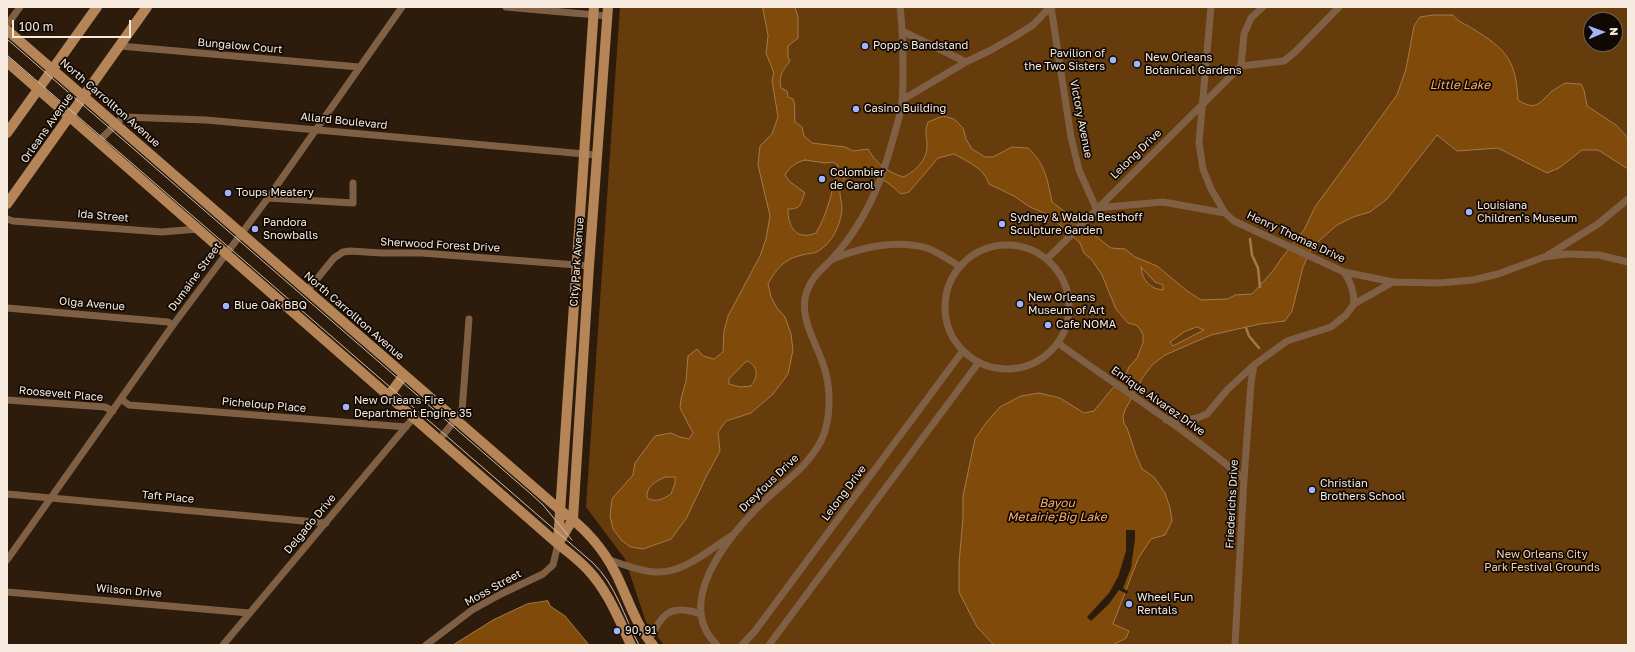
<!DOCTYPE html>
<style>
body{margin:0}
#map{position:relative;width:1635px;height:652px;overflow:hidden;background:#2d1c0c;font-family:"Golos Text",sans-serif}
canvas{display:block}
.frame{position:absolute;inset:0;border:8px solid #f7ebe0;pointer-events:none}
.north{position:absolute;left:1583px;top:12px;width:40px;height:40px;box-sizing:border-box;background:#100803;border:1px solid #6c635b;border-radius:50%;rotate:88deg;font-size:11px;font-weight:700;line-height:16px;text-align:center;color:#f7ebe0}
.north::after{content:'';display:block;margin:auto;width:14px;height:18px;background:#a0b3fd;clip-path:polygon(50% 0,100% 100%,50% 72%,0 100%)}
.scale{position:absolute;left:12px;top:20px;width:119px;height:18px;box-sizing:border-box;border:2px solid #f7ebe0;border-top:0;padding-left:5px;font-size:12px;line-height:14px;white-space:nowrap;color:#f7ebe0;-webkit-text-stroke:3px #100803;paint-order:stroke}
</style>
<div id="map">
<canvas width="1635" height="652"></canvas>
<div class="frame"></div>
<div class="north">N</div>
<div class="scale">100 m</div>
</div>
<script>
const context = document.querySelector('canvas').getContext('2d');
context.lineJoin = 'round';
function fill(path, color) { context.fillStyle = color; context.fill(path, 'evenodd'); }
function strokePath(path, color, width, dash) { context.strokeStyle = color; context.lineWidth = width; context.lineCap = dash ? 'butt' : 'round'; context.setLineDash(dash || []); context.stroke(path); }
function drawText(font, color, halo, rows, align = 'center') {
  context.font = font + ' "Golos Text",sans-serif'; context.lineWidth = 3.5; context.setLineDash([]); context.textBaseline = 'middle'; context.strokeStyle = halo; context.fillStyle = color; for (const [text, x, y, turn = 0] of rows) {
    context.save(); context.translate(x, y); context.rotate((+turn || 0) * Math.PI / 180); context.textAlign = isNaN(turn) ? turn : align; if (halo) context.strokeText(text, 0, 0); context.fillText(text, 0, 0); context.restore();
  }
}
fill(new Path2D(`
 M620 7H1628V645H664L646 622 625 559 586 507ZM1591 20H1615V44H1591Z`), '#673c0d');
const water = new Path2D(`
 M763 7H795L798 17V38L788 46V57L790 61C783 70 778 76 781 88L787 91 788 97 793 99C796 105 794 114 795 122L802 127 804 136 812 143 845 147 853 151 868 149C876 163 887 172 903 177 915 172 927 160 927 146 927 135 924 134 928 122L943 116 954 119 963 128 966 139 972 149 985 157H993L1012 147 1028 148C1046 165 1047 179 1052 202L1111 248 1125 249 1135 257 1157 266 1186 290 1201 300 1228 299 1235 295 1252 294 1273 271 1281 259 1304 230 1315 207 1397 95 1406 69 1414 26 1420 17 1433 15H1453C1459 23 1466 24 1473 29 1506 49 1516 60 1518 100 1535 111 1539 104 1551 92 1555 89 1560 86 1565 83L1581 84 1584 90 1587 106 1616 125 1628 138V169L1598 150H1582L1559 168 1547 173 1498 148 1457 151 1437 135 1387 199 1370 212 1353 217 1337 225 1312 247 1303 267 1292 311 1285 321 1260 324 1211 335 1165 355 1152 365 1143 377 1125 410 1123 416 1124 423 1127 428 1136 455 1142 469 1154 477 1165 493 1170 508 1172 521 1165 535 1151 539 1138 559 1113 624 1129 631 1126 638 1113 645H994L977 627 959 592V563L963 518V496L975 439 986 423 1000 407 1021 396 1039 393 1060 398 1084 413 1094 411 1111 390 1124 378 1129 367 1137 358 1143 343V335L1140 329 1136 325 1128 323 1116 309 1102 275 1092 260 1084 253 1080 243 1049 215 1030 207 1014 196 989 184C984 168 968 162 954 154L938 158 909 192 901 194C892 186 884 179 873 175 863 171 842 174 840 188 839 194 842 202 842 209 841 222 835 236 826 245 815 255 815 252 802 255 784 259 776 269 768 284L771 297 777 308 785 317 791 334 793 350 788 374 773 394 751 413 726 421 718 432 720 451 707 475 686 519 671 539 643 549 631 547 622 541 613 529 610 516 612 499 633 475 635 463 655 436 671 433 680 437 689 439 693 433 680 408 681 399 686 381 688 356 697 349 703 356 714 359 723 352 724 331 728 316 760 256 766 239 770 216 758 165 760 146 772 134 778 117 772 80 774 73 766 53 768 36ZM805 160 825 163 833 162 838 165C833 188 828 213 816 233 796 241 788 227 788 209 802 209 800 204 805 193L789 181 785 175C789 167 797 162 805 160ZM1141 267 1155 282 1163 285V290C1150 289 1142 280 1141 267ZM1197 327 1204 330 1173 346 1170 342 1184 332ZM747 361C759 366 758 377 751 386L740 387 729 384V379ZM665 477H675V483L671 494C663 499 656 503 647 498 646 486 655 482 665 477Z
 M548 601 550 606 565 616 589 645H453L493 620 527 604Z`);
fill(water, '#804a0a');
strokePath(water, '#a47a4a', 1);
fill(new Path2D(`
 M1126 530H1135V539L1131 568 1123 588 1128 591 1127 594 1119 590 1109 604 1091 621 1087 617 1109 593 1118 577 1126 551Z`), '#2d1c0c');
strokePath(new Path2D(`
 M1250 239 1252 255 1258 268 1260 287
 M1246 328 1249 336 1259 348`), '#a47a4a', 2.5);
strokePath(new Path2D(`
 M506 7 607 16
 M1051 7 1071 137 1079 170 1096 208
 M1211 7 1199 143 1203 169 1211 189 1225 213
 M1263 7 1251 18 1244 34 1241 66 1284 61 1295 52 1339 7
 M7 25 20 7
 M902 31 966 62
 M120 46 359 67
 M902 100 966 62 991 50 1014 37 1033 25 1050 7
 M99 141 123 117 206 120 596 155
 M268 198 353 203V183
 M1096 208 1163 202 1225 213 1234 221 1344 272 1393 282 1439 283 1473 280 1498 274 1544 257 1566 254 1599 255 1628 262
 M7 219 13 221 162 232 198 229
 M945 307a62 62 0 1 1 124 0a62 62 0 1 1-124 0Z
 M1548 255 1598 224 1628 199
 M833 259C862 247 895 239 927 248 938 252 949 260 959 266
 M1047 259 1241 66
 M1344 272C1351 283 1354 291 1354 304
 M307 291 334 258 343 252 350 251 382 253H422L589 266
 M7 308 168 322 173 325
 M1058 343C1119 388 1186 429 1244 479
 M121 399 129 405 406 427
 M7 400 105 407 113 411
 M1166 420 1183 421 1197 418 1207 414 1227 390 1254 365 1287 341 1331 327 1346 315 1354 304 1393 282
 M440 439 462 411 469 319
 M7 494 326 523
 M607 559C622 564 639 571 655 572 683 574 709 550 731 536
 M7 560 173 325 268 198 402 7
 M7 592 249 613
 M649 640C663 614 669 603 701 614
 M223 645 414 417
 M426 645 472 610 501 594 543 574 553 565 558 544
 M717 645C674 604 726 540 757 508 780 484 804 472 821 441 831 421 831 391 825 370 818 344 797 318 807 291 812 277 821 270 831 260 841 249 850 238 857 226 876 197 886 165 895 132 898 122 901 111 902 101 903 91 903 81 903 72 903 50 903 29 900 7
 M742 645 755 631 962 352
 M769 645 979 362
 M1235 645 1244 479 1251 383 1254 365`), '#7f6045', 7);
strokePath(new Path2D(`
 M7 30 560 510C583 526 603 548 616 574 628 598 635 624 653 645
 M7 62 558 544C568 552 579 560 588 570 608 591 619 620 631 645
 M7 133 97 7
 M7 204 147 7
 M389 395 404 375
 M558 542 594 7
 M558 544 573 519 589 266 608 7`), '#b58457', 10);
strokePath(new Path2D(`
 M7 39 531 494 543 505 572 540
 M7 55 593 563C616 585 624 617 639 645`), '#cdc0b4', 1);
for (const [x, y, r, color] of [
 [865,46,4,"#a0b3fd"],
 [1113,60,4,"#a0b3fd"],
 [1137,64,4,"#a0b3fd"],
 [856,109,4,"#a0b3fd"],
 [822,179,4,"#a0b3fd"],
 [228,193,4,"#a0b3fd"],
 [1469,212,4,"#a0b3fd"],
 [1002,224,4,"#a0b3fd"],
 [255,229,4,"#a0b3fd"],
 [1020,304,4,"#a0b3fd"],
 [226,306,4,"#a0b3fd"],
 [1048,325,4,"#a0b3fd"],
 [346,407,4,"#a0b3fd"],
 [1312,490,4,"#a0b3fd"],
 [1129,604,4,"#a0b3fd"],
 [617,631,4,"#a0b3fd"]
]) { const dot = new Path2D(); dot.arc(x, y, r, 0, 2 * Math.PI); context.fillStyle = color; context.fill(dot); strokePath(dot, '#100803', 1.5); }
drawText('11px', '#f7ebe0', '#100803', [
 ["Bungalow Court",240,46,5],
 ["North Carrollton Avenue",110,103,41],
 ["Victory Avenue",1081,119,79],
 ["Allard Boulevard",344,121,6],
 ["Orleans Avenue",47,128,-55],
 ["Lelong Drive",1136,154,-44],
 ["Ida Street",103,216,5],
 ["Henry Thomas Drive",1296,237,25],
 ["Sherwood Forest Drive",440,245,3],
 ["City Park Avenue",577,262,-86],
 ["Dumaine Street",195,277,-54],
 ["Olga Avenue",92,304,5],
 ["North Carrollton Avenue",354,316,41],
 ["Roosevelt Place",61,394,5],
 ["Enrique Alvarez Drive",1158,401,35],
 ["Picheloup Place",264,405,5],
 ["Dreyfous Drive",769,483,-44],
 ["Lelong Drive",844,493,-53],
 ["Taft Place",168,497,5],
 ["Friederichs Drive",1232,504,-87],
 ["Delgado Drive",310,524,-50],
 ["Moss Street",493,588,-29],
 ["Wilson Drive",129,591,5]
]);
drawText('11px', '#f7ebe0', '#100803', [
 ["Popp's Bandstand",873,46],
 ["Pavilion of",1105,54,"right"],
 ["the Two Sisters",1105,67,"right"],
 ["New Orleans",1145,58],
 ["Botanical Gardens",1145,71],
 ["Casino Building",864,109],
 ["Colombier",830,173],
 ["de Carol",830,186],
 ["Toups Meatery",236,193],
 ["Louisiana",1477,206],
 ["Children's Museum",1477,219],
 ["Sydney & Walda Besthoff",1010,218],
 ["Sculpture Garden",1010,231],
 ["Pandora",263,223],
 ["Snowballs",263,236],
 ["New Orleans",1028,298],
 ["Museum of Art",1028,311],
 ["Blue Oak BBQ",234,306],
 ["Cafe NOMA",1056,325],
 ["New Orleans Fire",354,401],
 ["Department Engine 35",354,414],
 ["Christian",1320,484],
 ["Brothers School",1320,497],
 ["Wheel Fun",1137,598],
 ["Rentals",1137,611],
 ["90, 91",625,631]
], 'left');
drawText('11px', '#f7d0ae', '#100803', [
 ["New Orleans City",1542,555],
 ["Park Festival Grounds",1542,568]
]);
drawText('italic 12px', '#faae67', '#100803', [
 ["Little Lake",1460,85],
 ["Bayou",1057,503],
 ["Metairie;Big Lake",1057,517]
]);
</script>
